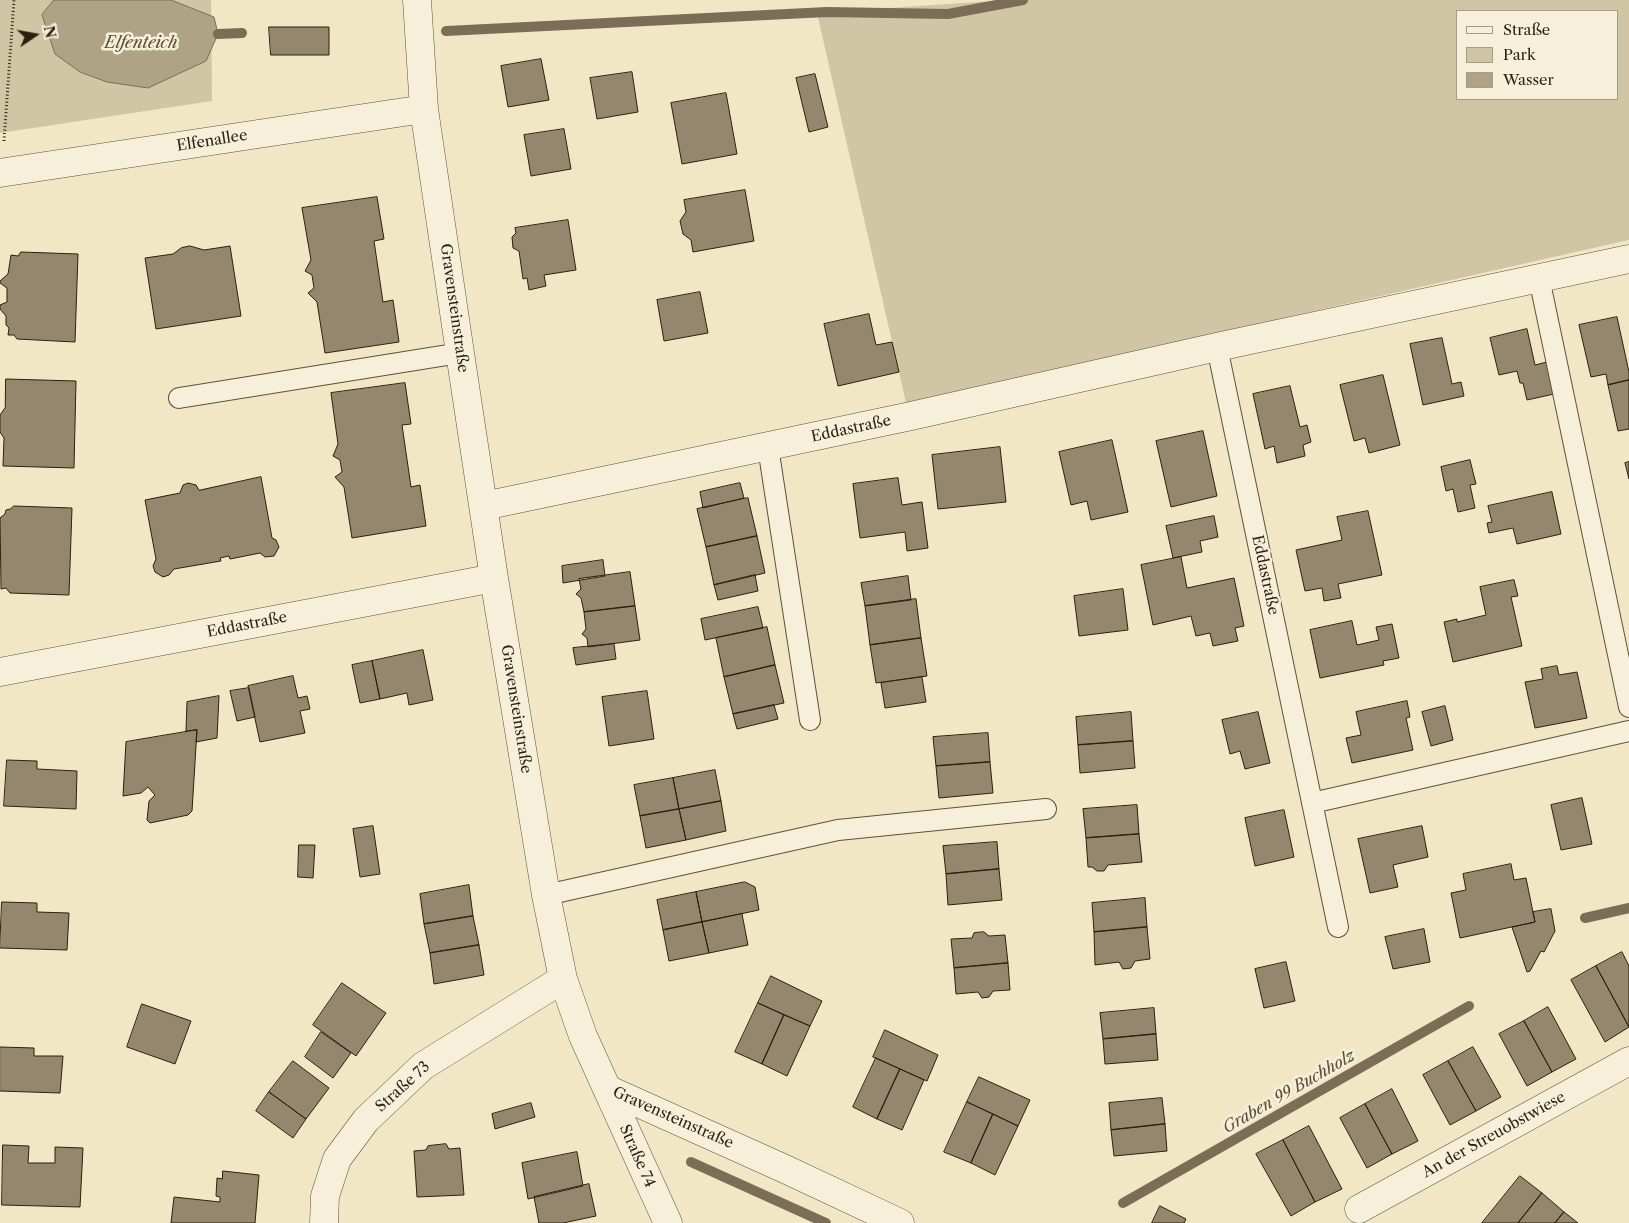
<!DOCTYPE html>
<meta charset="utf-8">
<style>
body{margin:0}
#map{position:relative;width:1629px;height:1223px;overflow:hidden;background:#f1e7c4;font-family:"Libre Caslon Text",serif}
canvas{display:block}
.legend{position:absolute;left:1456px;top:10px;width:162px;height:90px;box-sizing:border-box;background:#f6efd9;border:1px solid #a69c88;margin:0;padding:6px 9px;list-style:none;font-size:15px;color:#2f1f0f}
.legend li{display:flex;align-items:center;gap:10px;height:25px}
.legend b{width:25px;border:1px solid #a69c88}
.north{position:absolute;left:10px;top:10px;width:50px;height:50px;-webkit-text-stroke:4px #f6efd9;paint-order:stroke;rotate:78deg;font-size:14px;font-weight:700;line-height:20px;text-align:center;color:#2f1f0f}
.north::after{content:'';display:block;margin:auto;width:18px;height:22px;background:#2f1f0f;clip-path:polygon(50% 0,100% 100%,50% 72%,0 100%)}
</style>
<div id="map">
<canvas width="1629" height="1223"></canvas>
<ul class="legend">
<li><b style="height:6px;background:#f6efd9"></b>Straße</li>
<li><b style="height:14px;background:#d0c5a5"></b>Park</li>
<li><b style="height:14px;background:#afa386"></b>Wasser</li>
</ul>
<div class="north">N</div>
</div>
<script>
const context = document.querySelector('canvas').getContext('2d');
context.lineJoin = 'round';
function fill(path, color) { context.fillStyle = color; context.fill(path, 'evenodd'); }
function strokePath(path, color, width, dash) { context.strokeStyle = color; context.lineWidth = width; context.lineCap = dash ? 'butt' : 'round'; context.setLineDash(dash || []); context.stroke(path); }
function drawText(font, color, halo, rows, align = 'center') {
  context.font = font + ' "Libre Caslon Text",serif'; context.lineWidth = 5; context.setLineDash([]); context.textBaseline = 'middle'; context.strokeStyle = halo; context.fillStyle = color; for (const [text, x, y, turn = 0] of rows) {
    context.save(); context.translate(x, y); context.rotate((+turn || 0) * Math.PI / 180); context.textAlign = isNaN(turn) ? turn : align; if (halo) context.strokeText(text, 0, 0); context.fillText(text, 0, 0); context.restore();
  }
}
fill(new Path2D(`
 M0 0H211L212 101 0 133Z
 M1006 0H1629V240L906 403 817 13ZM1458 11H1618V99H1458Z`), '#d0c5a5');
const water = new Path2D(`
 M54 0H171L214 17 218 34 206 61 148 88 107 82 80 72 55 54 42 15Z`);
fill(water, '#afa386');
strokePath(water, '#7c6e56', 1);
strokePath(new Path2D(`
 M446 31 827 12 948 14 1023 0
 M218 34 242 33
 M1585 918 1629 908
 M691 1162 826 1223
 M1123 1203 1469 1006`), '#7c6e56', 10);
const building = new Path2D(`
 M269 27H329V55H271Z
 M541 59 549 100 508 107 501 66Z
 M632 72 638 112 597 119 590 78Z
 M815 74 828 127 809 132 796 78Z
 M726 93 737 154 682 164 671 103Z
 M564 129 571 169 531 176 524 135Z
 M745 190 754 241 693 252 691 240 683 234 680 221 686 212 684 200Z
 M377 197 384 239 374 241 383 302 393 300 399 342 325 353 317 302 308 293 314 288 312 275 305 271 311 260 302 208Z
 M568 220 576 270 544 275 546 286 529 290 527 278 523 279 519 251 513 248 512 237 516 233 515 228Z
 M190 246 204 250 230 246 241 316 156 329 145 258 173 254 181 248Z
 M21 252 78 254 75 342 17 339 14 335H8L9 328 6 325V316L0 309V305L7 302V288L0 283V281L8 274 11 255 18 256Z
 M700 292 708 333 664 341 657 300Z
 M869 314 876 345 892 342 899 372 838 386 824 324Z
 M1617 317 1629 372V380L1608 385 1606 374 1591 377 1579 325Z
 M1527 329 1535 365 1547 362 1554 394 1527 400 1523 383H1520L1517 371 1499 375 1490 338Z
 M1442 338 1452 384 1461 382 1464 396 1423 405 1410 344Z
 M1383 375 1400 445 1369 453 1365 438 1354 441 1340 385Z
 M6 379 76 381 74 468 3 466 4 438 0 432V415L5 408Z
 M1629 380V429L1618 431 1608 385Z
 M405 383 411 424 402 425 411 487 420 485 426 526 352 538 344 487 335 477 342 472 340 460 333 456 338 444 331 393Z
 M1290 386 1300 427 1307 425 1311 442 1303 445 1305 456 1277 463 1274 446 1265 449 1253 394Z
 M1203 431 1217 496 1171 507 1156 441Z
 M1112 440 1128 512 1091 520 1087 501 1071 505 1059 452Z
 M1000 447 1006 502 938 509 932 455Z
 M1470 460 1476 484 1470 485 1475 508 1458 512 1453 489 1446 491 1441 467Z
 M1629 462V479L1625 463Z
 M261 477 272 538 276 540 279 547 274 556 265 557 260 553 230 559 229 556 220 558 221 561 174 569 169 575 163 577 155 572 153 566 156 559 145 500 180 493 183 485 188 483 196 485 199 490Z
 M898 478 902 505 922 502 928 548 907 551 905 532 860 538 853 484Z
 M740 483 744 498 703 508 700 492Z
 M1552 492 1561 534 1517 544 1513 528 1489 533 1487 523 1492 522 1488 506Z
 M748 498 757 536 706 547 697 509Z
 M14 506 72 508 69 595 10 593 6 588 1 589 0 518 5 514 6 510 10 509Z
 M1368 511 1382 575 1338 584 1341 598 1324 601 1322 588 1305 591 1296 550 1342 540 1337 517Z
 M1214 516 1218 537 1200 541 1202 552 1173 558 1166 526Z
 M757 536 765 573 714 585 706 547Z
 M1181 557 1187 588 1234 578 1244 626 1235 628 1238 641 1213 646 1210 633 1196 636 1191 616 1153 625 1141 565Z
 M603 560 605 576 563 583 562 566Z
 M630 572 635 606 584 612 581 598 576 594 581 589 579 579Z
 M755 575 758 591 718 600 714 585Z
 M908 576 911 600 865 606 861 583Z
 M1514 580 1518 596 1511 597 1522 646 1453 662 1444 622 1457 619V622L1486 615 1480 587Z
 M1123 589 1128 630 1079 636 1074 596Z
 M916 599 921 638 870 645 865 606Z
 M635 606 640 640 588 647 587 638 582 634 586 629 584 612Z
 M758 607 763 628 705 640 701 619Z
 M1352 621 1357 645 1379 640 1376 627 1392 624 1399 658 1383 661 1384 665 1320 678 1310 630Z
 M767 627 775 665 724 677 716 638Z
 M921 638 927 676 876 683 870 645Z
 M614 644 616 659 576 665 573 648Z
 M423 650 433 700 409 705 407 693 380 699 372 661Z
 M372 661 380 699 360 703 352 665Z
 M775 665 784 703 733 714 724 677Z
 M1557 666 1559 675 1577 672 1587 718 1535 728 1525 682 1543 679 1541 669Z
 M293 676 298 698 307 696 310 709 300 711 305 733 260 742 248 686Z
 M922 677 926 702 885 708 881 683Z
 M249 688 255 717 237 721 230 691Z
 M647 691 654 739 609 746 602 697Z
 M219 696 217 738 196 742 197 730 186 731 187 702Z
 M1407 701 1410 717 1406 718 1413 750 1352 763 1346 738 1361 735 1356 712Z
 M774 705 778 719 737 729 733 714Z
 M1445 706 1453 740 1431 746 1422 712Z
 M1131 712 1133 741 1078 745 1076 717Z
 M1258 712 1270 763 1245 769 1240 751 1230 754 1222 720Z
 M197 730 192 811 188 815 150 823 147 820 149 801 155 795 148 787 141 793 123 796 126 742Z
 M988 733 990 762 936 766 933 737Z
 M1133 741 1135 768 1080 773 1078 745Z
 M7 760 37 761V769L77 771 76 809 4 806Z
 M990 762 993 793 939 798 936 766Z
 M715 770 721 801 679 809 673 778Z
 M673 778 679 809 640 816 634 785Z
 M1582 798 1592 844 1561 850 1551 805Z
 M721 801 726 831 686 840 679 809Z
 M1137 805 1139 834 1086 838 1083 809Z
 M679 809 686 840 646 848 640 816Z
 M1284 810 1294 857 1255 866 1245 818Z
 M373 826 380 874 360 877 353 829Z
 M1422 826 1428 857 1393 865 1398 887 1370 893 1358 839Z
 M1139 834 1142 862 1108 865 1104 871H1097L1092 867H1088L1086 838Z
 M997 842 999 869 946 874 943 846Z
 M299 845H315L313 878 298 877Z
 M1511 864 1514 880 1526 878 1535 922 1460 938 1451 893 1466 890 1463 874Z
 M999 869 1002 900 948 905 946 874Z
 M745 882 755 887 759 910 702 922 696 892Z
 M469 885 473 916 424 924 420 894Z
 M696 892 702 922 663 930 657 900Z
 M1145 898 1147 927 1094 932 1092 903Z
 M2 902 37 903V912L69 913 67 950 0 948Z
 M1551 909 1555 931 1544 952 1541 951 1530 971 1527 972 1512 927 1535 922 1533 912Z
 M742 914 748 945 709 953 702 922Z
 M473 916 479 945 430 953 424 924Z
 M702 922 709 953 669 961 663 930Z
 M1147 927 1150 959 1135 961 1131 968 1123 969 1119 962 1095 965 1094 932Z
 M1424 929 1430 962 1393 969 1385 937Z
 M984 932 989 936 1005 935 1008 963 954 968 951 939 972 938 974 933Z
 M479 945 484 975 434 984 430 953Z
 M1622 952 1629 966V1027L1596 966Z
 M1286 962 1295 1001 1264 1008 1255 969Z
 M1008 963 1010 990 993 991 989 997 982 998 978 992 956 994 954 968Z
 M1596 966 1629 1027 1605 1042 1571 980Z
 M771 976 822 1001 810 1026 758 1003Z
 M342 983 386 1013 356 1056 313 1025Z
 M758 1003 784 1015 762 1064 735 1052Z
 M142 1004 191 1021 175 1064 127 1047Z
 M1548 1007 1576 1059 1552 1072 1524 1021Z
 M1154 1008 1156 1034 1103 1039 1100 1013Z
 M784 1015 810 1026 787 1076 762 1064Z
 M1524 1021 1552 1072 1527 1086 1499 1034Z
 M885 1030 938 1055 927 1081 873 1057Z
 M321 1032 351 1053 333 1078 305 1057Z
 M1156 1034 1158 1060 1105 1064 1103 1039Z
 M0 1047 34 1048V1056H63L60 1093 0 1091Z
 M1473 1047 1501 1097 1476 1111 1448 1061Z
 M876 1058 900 1069 877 1119 853 1107Z
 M293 1061 329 1088 306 1119 269 1092Z
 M1448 1061 1476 1111 1450 1125 1423 1075Z
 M900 1069 924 1080 902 1130 877 1119Z
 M979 1077 1030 1100 1018 1126 967 1102Z
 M1392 1089 1418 1141 1392 1154 1365 1104Z
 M269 1092 306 1119 293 1138 256 1111Z
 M1162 1098 1165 1124 1111 1130 1109 1103Z
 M967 1102 993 1114 971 1163 944 1152Z
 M531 1103 535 1117 495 1129 492 1114Z
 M1365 1104 1392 1154 1367 1168 1340 1118Z
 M993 1114 1018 1126 995 1175 971 1163Z
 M1165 1124 1167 1151 1114 1156 1111 1130Z
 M1309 1126 1342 1189 1315 1202 1283 1140Z
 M1283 1140 1315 1202 1291 1216 1256 1154Z
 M446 1144 449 1149 460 1148 464 1195 417 1197 414 1151 426 1150 428 1146Z
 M3 1145 29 1146 28 1163H55V1147L83 1148 80 1207 2 1205Z
 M577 1152 583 1186 528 1199 522 1163Z
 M223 1171 259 1175 255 1223H171L174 1197 220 1202V1197L216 1196 217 1178 222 1179Z
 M1520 1176 1542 1193 1518 1223H1482Z
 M589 1184 596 1216 563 1223H539L534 1197Z
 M1542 1193 1564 1212 1555 1223H1518Z
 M1160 1206 1186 1219 1184 1223H1152Z
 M1564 1212 1578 1223H1555Z`);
fill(building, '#94876d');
strokePath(building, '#2f1f0f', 1);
const lane = new Path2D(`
 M1539 278 1629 707
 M1217 347 1338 927
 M179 398 460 353
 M768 447 810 720
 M1312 803 1629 731
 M546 895 838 830 1046 809`);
const street = new Path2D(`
 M417 0 424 109 460 353 494 578 546 895 560 964 563 979 583 1036 668 1223
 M0 173 424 109
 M484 506 911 416 1217 347 1629 259
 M0 672 494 578
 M607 1089 785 1169 900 1223
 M1359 1209 1629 1061
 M324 1223 325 1196 337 1159 366 1120 423 1066 563 979`);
strokePath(lane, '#60513c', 22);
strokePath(street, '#60513c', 29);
strokePath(new Path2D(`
 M4 141 14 0`), '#2f1f0f', 3, [1, 2.5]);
strokePath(lane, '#f6efd9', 20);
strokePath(street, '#f6efd9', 28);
drawText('15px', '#2f1f0f', '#f6efd9', [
 ["Elfenallee",212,141,-9],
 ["Gravensteinstraße",454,308,82],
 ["Eddastraße",851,429,-12],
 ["Eddastraße",1265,575,78],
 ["Eddastraße",247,625,-11],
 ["Gravensteinstraße",516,709,81],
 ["Straße 73",403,1087,-42],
 ["Gravensteinstraße",673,1118,24],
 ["An der Streuobstwiese",1494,1135,-29],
 ["Straße 74",637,1156,66]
]);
drawText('italic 16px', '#5c4d39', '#f6efd9', [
 ["Elfenteich",141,43],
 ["Graben 99 Buchholz",1289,1092,-30]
]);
</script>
